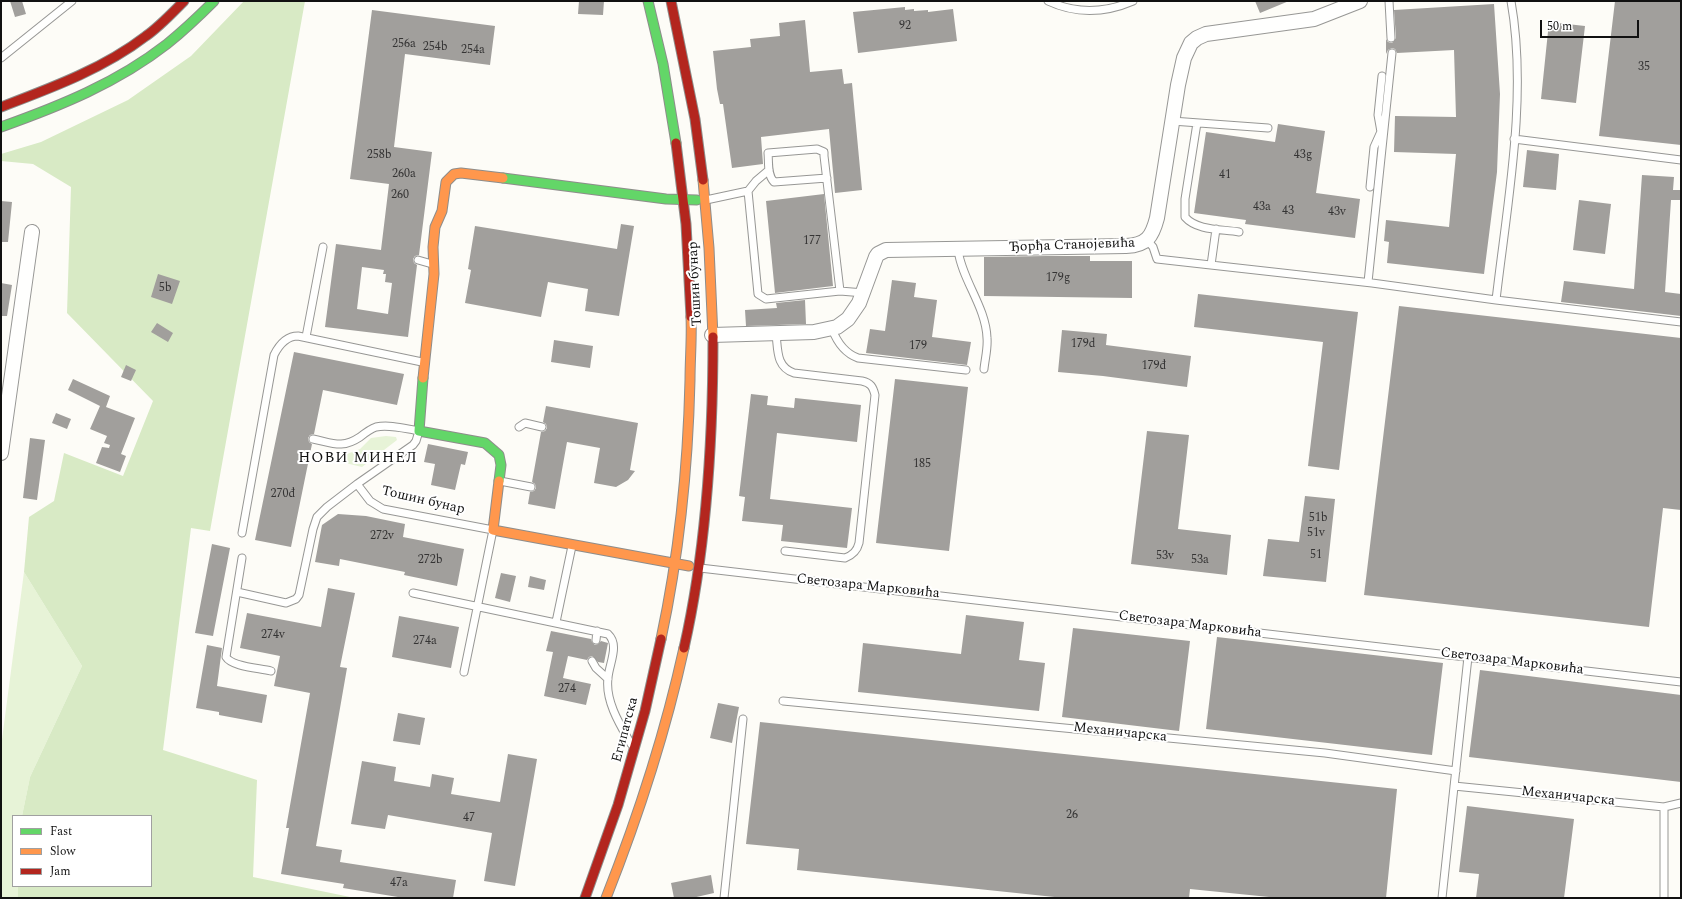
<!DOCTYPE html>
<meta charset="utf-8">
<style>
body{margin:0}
#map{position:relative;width:1682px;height:899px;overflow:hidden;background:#fdfcf7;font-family:Spectral,serif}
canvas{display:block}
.frame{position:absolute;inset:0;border:2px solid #111;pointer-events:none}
.legend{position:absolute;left:12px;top:815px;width:140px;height:72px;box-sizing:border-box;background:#fff;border:1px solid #a0a0a0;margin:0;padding:5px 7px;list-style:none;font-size:12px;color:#111}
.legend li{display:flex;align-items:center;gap:8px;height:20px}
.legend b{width:20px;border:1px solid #a0a0a0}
.scale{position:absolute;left:1540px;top:20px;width:99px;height:18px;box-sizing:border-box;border:2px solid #111;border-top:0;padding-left:5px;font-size:12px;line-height:14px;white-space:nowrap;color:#111;-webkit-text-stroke:3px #fff;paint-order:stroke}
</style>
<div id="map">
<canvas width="1682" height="899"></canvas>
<div class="frame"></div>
<ul class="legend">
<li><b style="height:5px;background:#63d668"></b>Fast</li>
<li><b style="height:5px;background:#ff974d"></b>Slow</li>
<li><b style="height:5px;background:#b3261e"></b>Jam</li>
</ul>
<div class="scale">50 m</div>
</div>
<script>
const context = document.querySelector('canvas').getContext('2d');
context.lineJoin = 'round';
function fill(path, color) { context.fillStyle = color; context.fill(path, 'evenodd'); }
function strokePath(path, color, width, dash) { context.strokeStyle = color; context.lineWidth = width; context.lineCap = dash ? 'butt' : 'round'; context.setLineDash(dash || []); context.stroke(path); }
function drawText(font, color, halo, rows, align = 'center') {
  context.font = font + ' Spectral,serif'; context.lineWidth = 4; context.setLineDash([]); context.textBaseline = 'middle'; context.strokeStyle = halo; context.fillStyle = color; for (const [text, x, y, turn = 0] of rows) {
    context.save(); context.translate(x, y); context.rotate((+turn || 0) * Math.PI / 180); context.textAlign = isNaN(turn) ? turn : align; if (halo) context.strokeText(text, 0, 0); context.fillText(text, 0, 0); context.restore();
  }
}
fill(new Path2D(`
 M386 436 396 437 397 440 362 467 337 461 339 457 360 449 371 438Z
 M24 572 82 666 30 777 22 816H13V886H18V898H1V747Z`), '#e7f3d7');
fill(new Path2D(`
 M244 1H305L210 531 191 528 163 750 257 780 253 877 355 898H18V886H151V816H22L30 777 82 666 24 572 29 517 54 501 64 453 123 476 153 401 67 313 71 187 33 164 1 161V154L41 142 128 100 191 56Z`), '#d8eac5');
fill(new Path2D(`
 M10 1H22L26 14 15 17Z
 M579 1H604L603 15 578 14Z
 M1255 1H1289L1260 13Z
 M1615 1H1681V145L1599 136Z
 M1494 4 1500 94 1497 172 1484 274 1387 263 1389 242 1384 241 1386 220 1449 227 1456 154 1394 152 1395 116 1456 117 1454 50 1397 53 1395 49 1392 48 1388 50 1386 54V39L1388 42 1392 43 1396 38 1394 10Z
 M905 7V10L914 9V11L928 10V12L953 9 957 41 858 53 853 12Z
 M372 10 495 26 490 65 405 54 394 147 432 152 419 255 415 256 413 259 414 263 417 265 408 337 325 327 336 244 381 250 389 184 350 179ZM362 267 384 270 383 274H386L385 282 392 283 388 314 357 309Z
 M805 20 810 72 842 69 844 84 852 83 862 190 835 193 829 129 761 137 763 164 732 168 723 104H720L717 89 713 51 751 47 750 39 780 36 779 23Z
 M1549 22 1585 26 1576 103 1541 99Z
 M1278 124 1325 131 1316 193 1360 199 1355 238 1245 224 1246 220 1194 213 1206 132 1275 142Z
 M1527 150 1559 154 1556 190 1523 187Z
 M1642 175 1674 177 1673 190H1681V200H1671L1665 292 1681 294V316L1561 302 1564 281 1634 289Z
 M824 194 833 286 775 293 766 201Z
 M1579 200 1611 204 1605 254 1573 250Z
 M1 201 12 202 8 242H1Z
 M621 224 634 226 619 316 585 311 588 289 548 282 541 317 465 303 471 270 468 269 475 226 617 249Z
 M1046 256H1090V261H1132V298L984 296V257Z
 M158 274 180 281 172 304 151 297Z
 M892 280 916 283 914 297 937 300 932 337 971 342 967 365 866 353 870 329 885 331Z
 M1 283 12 285 7 316H1Z
 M1198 294 1358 312 1339 470 1308 466 1323 342 1194 327Z
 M805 300 806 324 746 326 745 310 777 308 776 303Z
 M1399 306 1681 338V510L1663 508 1649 627 1364 595Z
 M157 323 173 333 168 342 151 332Z
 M1062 330 1107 334 1106 345 1191 356 1187 387 1103 376 1058 372Z
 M554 340 593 346 590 368 551 362Z
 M294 352 404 374 397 405 323 390 314 434 310 435 308 438 309 442 312 444 291 547 255 540Z
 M126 365 136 370 131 381 121 377Z
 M73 379 110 396 106 407 135 418 121 454 126 456 120 472 96 463 102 447 109 448 110 445 104 443 107 436 90 429 100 406 68 390Z
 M895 379 968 387 949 551 876 543Z
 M751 394 768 396 767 405 794 408 795 398 861 405 857 442 777 433 770 499 852 508 847 548 781 541 783 525 742 521 745 497 739 496Z
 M546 406 638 423 630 470 635 471 628 480 616 487 594 483 600 448 567 442 555 509 528 504 530 492 534 491 536 488 535 484 532 482 541 432 545 431 547 428 546 424 543 422Z
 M56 413 71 419 67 429 52 423Z
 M1147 431 1189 435 1178 529 1231 535 1227 575 1131 564Z
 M30 438 45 440 37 500 23 498Z
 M428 444 468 452 465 465 461 464 455 490 431 485 435 464 424 462Z
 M1305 496 1335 499 1326 582 1263 576 1268 539 1299 542Z
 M338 514 366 516 405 524 403 537 464 549 457 586 404 575 405 572 340 559 339 566 315 562 322 525Z
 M212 544 230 548 213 636 195 633Z
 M501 573 516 576 510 602 495 598Z
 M530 576 546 580 544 590 528 587Z
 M328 588 355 593 340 667 347 668 316 846 342 850 340 862 456 880 453 898H404L343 888 344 884 281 874 289 828H286L310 693 274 686 280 656 240 648 247 613 321 627Z
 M966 615 1024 622 1019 660 1045 663 1039 711 858 692 863 643 961 654Z
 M399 616 459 627 451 668 392 657Z
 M1073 628 1190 641 1179 731 1062 717Z
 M551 631 591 639 592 642 595 645 598 644 601 641 608 643 604 663 598 662 592 656 589 657 587 660 568 656 563 678 591 684 586 705 544 696 553 652 546 651Z
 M1217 637 1443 663 1432 755 1206 729Z
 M207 645 222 648 217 686 267 695 262 723 219 715V712L196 708Z
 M1480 670 1681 695V782L1469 757Z
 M718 703 739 707 732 743 710 738Z
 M398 713 425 718 420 745 393 741Z
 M760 722 1397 789 1386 898H1279L1190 889 1189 898H1064L797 870 799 849 746 844Z
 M508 754 537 759 515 886 484 881 492 833 388 815 385 829 351 824 362 761 396 767 394 781 430 787 432 774 454 778 451 794 500 802Z
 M1467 806 1574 819 1564 898H1476L1479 874 1459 872Z
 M711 875 714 893 692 898H674L671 883Z`), '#a19f9c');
const lane = new Path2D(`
 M1048 1C1076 14 1105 13 1133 1
 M1389 1 1391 38
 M1 58 72 1
 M1172 121 1268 128
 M1197 123 1185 199V217C1197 231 1222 229 1239 232
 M1381 132 1378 115 1382 76
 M1514 139 1681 160
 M769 170 756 181 748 191 758 294 766 299 840 291 864 293
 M827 178 774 182C767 175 769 162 768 153L817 149 824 152V156L840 291
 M1370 187 1374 147 1383 127
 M706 200 748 191
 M1147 240 1153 247 1157 259 1372 283 1496 300 1681 322
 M958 250C962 280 986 307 987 338 988 348 985 359 984 369
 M418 260 432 264
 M1211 265 1216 229
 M1368 282 1392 53
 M1496 300C1507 204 1528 97 1511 1
 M832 329C837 342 844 353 858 358L966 370
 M776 334C778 350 776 367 794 373L862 381C871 383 873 387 875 395L859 543C857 551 853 555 845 558L785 551
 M306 337 323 247
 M519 427 525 423 542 427
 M500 481 531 487
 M357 484 370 501 383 509 493 530 464 672
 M242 533 274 355C279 345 286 336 298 336L422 362
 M242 558 226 657C232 667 260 668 271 671
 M700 568 1681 682
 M237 592 286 603 296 599 299 595 313 529 317 517 327 507 357 484 413 445 416 441 419 431C406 429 390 424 376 427 370 429 365 433 360 437 342 449 333 443 313 439
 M413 593 608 634C620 645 609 664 608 678 605 701 620 725 631 744
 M556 622 572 546
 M596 640 597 631
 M592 661 596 668 608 679
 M783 701 1325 753 1456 771
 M1454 786 1664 807 1681 803
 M724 898 743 719
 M1442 898 1468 657
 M1664 898V807`);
const street = new Path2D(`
 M712 335 814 332 837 327 848 319 859 303 876 257 878 254 886 250 1126 246C1147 245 1152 237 1157 218L1178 85 1184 58 1191 43 1197 38 1206 34 1314 19 1360 1
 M1 453 32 232`);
const fast = new Path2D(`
 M648 1 663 64 676 143
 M1 127C60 106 117 83 167 44 183 31 199 16 214 1
 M503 178 666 199 697 200
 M423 378 419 431 485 443 499 455 501 465 499 481`);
const slow = new Path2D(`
 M703 180 709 248 713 337
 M423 378 434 274 433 247 435 227 442 211 446 182 454 174 461 173 503 178
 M499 481 493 530 689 566
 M661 639C679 555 688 467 690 380 690 359 692 338 691 317
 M606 898C638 817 665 734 684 648`);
const jam = new Path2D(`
 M671 1 695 119 703 180
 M1 107C51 88 103 69 146 36 160 26 172 13 184 1
 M676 143 686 224 691 317
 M684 648C707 547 713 441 713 337
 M585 898 618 805 645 711 661 639`);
strokePath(lane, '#979795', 9);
strokePath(street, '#979795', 16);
strokePath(fast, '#8e8d8b', 11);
strokePath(slow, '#8e8d8b', 11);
strokePath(jam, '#8e8d8b', 11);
strokePath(lane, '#fffffe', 7);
strokePath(street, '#fffffe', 14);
strokePath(fast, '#63d668', 9);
strokePath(slow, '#ff974d', 9);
strokePath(jam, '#b3261e', 9);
drawText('12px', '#353434', null, [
 ["92",905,27],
 ["256a",404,45],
 ["254b",435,48],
 ["254a",473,51],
 ["35",1644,68],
 ["258b",379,156],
 ["43g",1303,156],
 ["260a",404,175],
 ["41",1225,176],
 ["260",400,196],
 ["43a",1262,208],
 ["43",1288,212],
 ["43v",1337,213],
 ["177",812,242],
 ["179g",1058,279],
 ["5b",165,289],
 ["179d",1083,345],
 ["179",918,347],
 ["179đ",1154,367],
 ["185",922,465],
 ["270đ",283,495],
 ["51b",1318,519],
 ["51v",1316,534],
 ["272v",382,537],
 ["51",1316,556],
 ["53v",1165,557],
 ["272b",430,561],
 ["53a",1200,561],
 ["274v",273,636],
 ["274a",425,642],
 ["274",567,690],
 ["26",1072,816],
 ["47",469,819],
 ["47a",399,884]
]);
drawText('14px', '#111', '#fff', [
 ["Ђорђа Станојевића",1072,246,-2],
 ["Тошин бунар",696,284,-93],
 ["Тошин бунар",423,501,13],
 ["Светозара Марковића",868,587,6],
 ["Светозара Марковића",1190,625,7],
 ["Светозара Марковића",1512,662,7],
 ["Египатска",626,730,-75],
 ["Механичарска",1120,733,6],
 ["Механичарска",1568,797,6]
]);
context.letterSpacing = '1px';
drawText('15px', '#111', '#fff', [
 ["НОВИ МИНЕЛ",358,459]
]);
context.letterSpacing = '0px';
</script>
